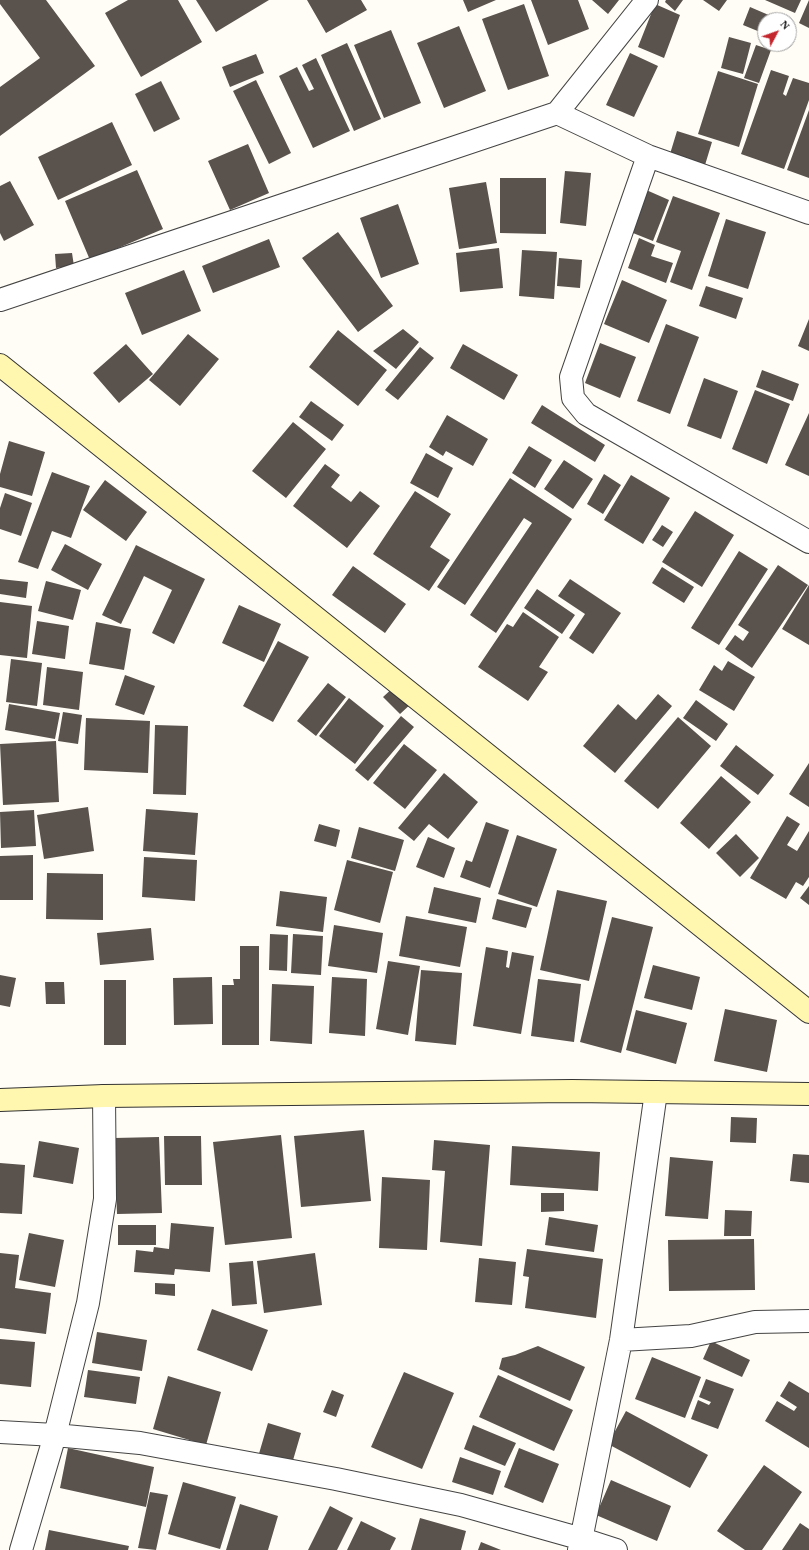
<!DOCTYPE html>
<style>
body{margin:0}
#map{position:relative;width:809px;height:1550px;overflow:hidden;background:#fffdf5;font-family:"Times New Roman",serif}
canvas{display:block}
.north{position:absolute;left:757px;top:12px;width:40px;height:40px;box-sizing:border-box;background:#fff;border:1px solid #a0a0a0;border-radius:50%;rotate:49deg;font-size:11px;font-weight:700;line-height:16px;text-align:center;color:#111}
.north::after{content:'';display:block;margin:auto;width:14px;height:18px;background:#c4262e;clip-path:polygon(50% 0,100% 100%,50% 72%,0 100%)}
</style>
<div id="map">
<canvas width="809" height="1550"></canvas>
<div class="north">N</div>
</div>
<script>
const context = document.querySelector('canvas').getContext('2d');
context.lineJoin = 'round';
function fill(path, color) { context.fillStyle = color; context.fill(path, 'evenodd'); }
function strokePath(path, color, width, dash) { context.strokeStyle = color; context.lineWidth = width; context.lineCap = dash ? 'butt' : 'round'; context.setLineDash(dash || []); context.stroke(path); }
fill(new Path2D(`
 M0 0H46L95 66 0 136V87L40 58 0 4Z
 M128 0H178L202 42 141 77 105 13Z
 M196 0H269L216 32Z
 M307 0H361L367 10 326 33Z
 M463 0H496L468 12Z
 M531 0H578L589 29 548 45Z
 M592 0H619L608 14Z
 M666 0H683L675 11 665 2Z
 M703 0H727L719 11Z
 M765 0H801L795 13Z
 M809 0V28L799 23Z
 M524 4 549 76 508 90 482 19Z
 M655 4 680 15 664 58 638 47Z
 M750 7 778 19 777 20H765V34L743 25Z
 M459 26 486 91 444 108 417 43Z
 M391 30 421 103 384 118 354 45Z
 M729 37 751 43 743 74 721 68Z
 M347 43 381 119 354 131 321 55Z
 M756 45 771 50 759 83 744 78Z
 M630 53 658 66 634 117 606 105Z
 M256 54 264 73 230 87 222 67Z
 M316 58 350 131 313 148 279 76 297 67 309 91 314 89 302 65Z
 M771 70 789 76 783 94 786 96 793 78 809 83V100L784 169 741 154Z
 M718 71 758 84 739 147 698 134Z
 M256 80 291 153 269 164 233 91Z
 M161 81 180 119 154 132 135 94Z
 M809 110V178L787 170Z
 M112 122 132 165 58 200 38 157Z
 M677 131 712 142 705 165 670 154Z
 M248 144 269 193 230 210 208 161Z
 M137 170 163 229 90 260 65 201Z
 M565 171 591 173 586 226 560 223Z
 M500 178H546V234L500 233Z
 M10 181 34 225 4 241 0 233V186Z
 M486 182 497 243 459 249 449 188Z
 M644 189 669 200 653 241 628 231Z
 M673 196 720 213 692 290 670 282 681 251 656 242Z
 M398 204 419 264 381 278 360 218Z
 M726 219 766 232 748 289 708 276Z
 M338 232 393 306 358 332 302 258Z
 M639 238 655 245 651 256 673 263 666 283 628 268Z
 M269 239 280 267 213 293 202 266Z
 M499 248 503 288 460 292 456 253Z
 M522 250 557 252 554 299 519 296Z
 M72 253 74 266 56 268 55 254Z
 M559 258 582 260 580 288 557 286Z
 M184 270 201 311 142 335 125 293Z
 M622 280 667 300 649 343 604 324Z
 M706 286 743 298 736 319 699 306Z
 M809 319V351L798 346Z
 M666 324 699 337 670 414 637 401Z
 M403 329 419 342 396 369 373 351Z
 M338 330 387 370 358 406 309 367Z
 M188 334 219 359 180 406 149 380Z
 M600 343 636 357 620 398 585 383Z
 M126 344 153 374 119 403 93 373Z
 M463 344 518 375 504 400 450 368Z
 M420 347 434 358 398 400 385 390Z
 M762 370 799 384 793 401 756 387Z
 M704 378 738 391 721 439 687 426Z
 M755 390 790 404 767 464 732 449Z
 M311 401 344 425 332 441 299 417Z
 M542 405 605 445 595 462 531 423Z
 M809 413V476L785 465Z
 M447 415 488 439 473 466 446 451 443 456 429 447Z
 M293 422 326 449 286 498 252 471Z
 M9 441 45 452 32 496 0 487V474Z
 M529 446 552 460 535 488 512 473Z
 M426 453 453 468 438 498 410 483Z
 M564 460 593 479 573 509 544 489Z
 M325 464 340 475 331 487 351 502 360 491 380 506 347 548 293 506Z
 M52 472 90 486 71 538 52 531 38 569 18 562Z
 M604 474 621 485 603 514 587 504Z
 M631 475 670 498 643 544 604 520Z
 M510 478 572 519 496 633 470 615 532 523 524 518 465 605 437 587Z
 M105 480 147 512 126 541 83 510Z
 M415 491 451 514 430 547 450 560 429 591 373 554Z
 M5 493 32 503 21 536 0 529V508Z
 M695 511 734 535 702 587 662 562Z
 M662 525 673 532 663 547 652 540Z
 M65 544 102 564 88 590 51 570Z
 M136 545 205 579 174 644 152 633 172 590 144 576 121 624 102 615Z
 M739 551 768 569 719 645 691 628Z
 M778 565 808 585 752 668 725 649 735 635 743 641 749 632 738 625Z
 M353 566 406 604 385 633 332 595Z
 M662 567 694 587 684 603 652 583Z
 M0 579 28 582 26 598 0 594Z
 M570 579 621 613 593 654 569 638 585 614 558 596Z
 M46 581 81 590 73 620 38 611Z
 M809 585V645L782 629Z
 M537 589 575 615 562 634 524 608Z
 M0 602 32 606 27 658 0 655Z
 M239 605 281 624 264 662 222 643Z
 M523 612 559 637 539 667 548 672 528 701 478 667 507 624 513 627Z
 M37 621 69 626 65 659 32 654Z
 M96 622 131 629 124 670 89 664Z
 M278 641 309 657 273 722 243 706Z
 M11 659 42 663 37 706 6 702Z
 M728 661 755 677 734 711 699 690 714 665 722 671Z
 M47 667 83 672 79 710 43 705Z
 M125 675 155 686 144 715 115 705Z
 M328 683 346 697 316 736 297 721Z
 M396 685 413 702 400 714 383 697Z
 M658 694 672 706 615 773 583 746 618 704 636 720Z
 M349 698 384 726 355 764 319 736Z
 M696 700 728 724 716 741 683 718Z
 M9 704 60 713 55 739 5 730Z
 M63 712 82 715 78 744 58 741Z
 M401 716 414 727 368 781 355 770Z
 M678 717 711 746 658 809 624 781Z
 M86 718 150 721 148 773 84 770Z
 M155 725 188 726 186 795 153 794Z
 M56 741 59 802 3 805 0 744Z
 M404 744 437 770 405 809 373 783Z
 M736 745 774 775 758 795 720 766Z
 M809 763V807L789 794Z
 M444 773 478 802 448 839 429 824 414 841 398 828Z
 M721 776 751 802 709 849 680 823Z
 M88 807 94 851 44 859 37 815Z
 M146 809 198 813 195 855 143 851Z
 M34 810 36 846 1 848 0 812Z
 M787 816 800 824 787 845 797 851 809 831V877L803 886 796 882 786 899 750 878Z
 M486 822 509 830 490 888 460 877 466 860 472 862Z
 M319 824 340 830 336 847 314 841Z
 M359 827 404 840 395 871 351 858Z
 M736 834 759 858 740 877 716 853Z
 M517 835 557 849 537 907 498 894Z
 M428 837 455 848 444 878 416 867Z
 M33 855V900H0V856Z
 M144 857 197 860 195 901 142 897Z
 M347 860 393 872 380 923 334 910Z
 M47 873 103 874V920L46 919Z
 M809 886V905L800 898Z
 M434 887 481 898 476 923 428 913Z
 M557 890 607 901 589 981 540 970Z
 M280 891 327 897 323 932 276 926Z
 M497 899 532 908 526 928 492 919Z
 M406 916 467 927 460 967 399 956Z
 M612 917 653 927 621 1053 580 1042Z
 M334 925 383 933 377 973 328 966Z
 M151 928 154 960 100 965 97 933Z
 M270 934 288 935 287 971 269 970Z
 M293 934 323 936 321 975 291 973Z
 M240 946H259V1045H222V985H234L233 979H240Z
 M486 947 508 951 506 967 509 968 512 952 534 956 521 1034 473 1026Z
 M388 961 420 966 408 1035 376 1029Z
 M653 965 700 977 692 1010 644 998Z
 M421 970 462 973 456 1045 415 1041Z
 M0 975 16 978 10 1007 0 1005Z
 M212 977 213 1024 174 1025 173 978Z
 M332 977 367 979 365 1036 329 1033Z
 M538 979 581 984 574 1042 531 1036Z
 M104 980H126V1045H104Z
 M45 982H64L65 1004H46Z
 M272 984 314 986 312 1044 270 1041Z
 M725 1009 777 1020 767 1072 714 1061Z
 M636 1010 687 1023 676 1064 626 1050Z
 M731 1117 757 1118 756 1143 730 1142Z
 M364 1130 371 1201 301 1207 294 1136Z
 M281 1135 292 1238 225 1245 213 1142Z
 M164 1136H201L202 1185H165Z
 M159 1137 162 1213 117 1214 114 1138Z
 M434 1140 490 1145 482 1246 440 1242 445 1171 432 1170Z
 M39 1141 79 1148 73 1184 33 1177Z
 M512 1146 600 1152 598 1191 510 1185Z
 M793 1154 809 1155V1183L790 1181Z
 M670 1157 713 1161 708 1219 665 1216Z
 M0 1163 25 1165 22 1214 0 1213Z
 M382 1177 430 1180 427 1250 379 1248Z
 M541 1193H564V1211L541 1212Z
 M725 1210 752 1211 751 1236H724Z
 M549 1217 598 1225 594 1252 545 1245Z
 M171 1223 214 1227 210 1272 175 1269 174 1275 134 1272 136 1250 153 1252 154 1247 169 1249Z
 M118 1225H156V1245H118Z
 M29 1233 64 1240 55 1287 19 1280Z
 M754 1239 755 1290 669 1291 668 1240Z
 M527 1249 603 1259 596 1318 525 1308 529 1277 523 1276Z
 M0 1253 19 1255 15 1288 51 1293 46 1334 0 1328Z
 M315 1253 322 1305 264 1313 257 1261Z
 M479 1258 516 1262 512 1305 475 1302Z
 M253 1261 257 1304 232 1306 229 1263Z
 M155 1283 175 1284V1296L155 1294Z
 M212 1309 268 1330 252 1371 197 1350Z
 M97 1332 147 1340 142 1371 92 1363Z
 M0 1339 35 1342 31 1387 0 1384Z
 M711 1341 750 1360 742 1377 703 1359Z
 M538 1346 585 1367 570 1401 499 1369 502 1358 515 1355Z
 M652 1357 701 1377 685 1418 635 1399Z
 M88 1370 140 1377 136 1404 84 1397Z
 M404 1372 454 1393 422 1469 371 1447Z
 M498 1375 573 1410 554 1451 479 1417Z
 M168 1376 221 1392 206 1445 153 1429Z
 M706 1379 734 1389 718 1429 691 1419 698 1400 709 1405 711 1402 699 1397Z
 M789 1381 809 1393V1448L765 1421 777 1401 794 1411 797 1407 780 1396Z
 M332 1390 344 1395 336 1417 323 1412Z
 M626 1411 708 1455 690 1488 608 1444Z
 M268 1423 301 1433 291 1467 258 1457Z
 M473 1425 516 1443 505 1466 464 1449Z
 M68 1448 154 1467 146 1507 60 1488Z
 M519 1448 559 1464 543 1503 504 1487Z
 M460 1457 501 1471 493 1495 452 1482Z
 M764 1465 802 1492 762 1550H745L717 1531Z
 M611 1480 671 1506 657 1541 596 1515Z
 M183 1482 236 1497 220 1549 168 1534Z
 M150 1492 168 1495 156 1550 138 1548Z
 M240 1504 278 1516 268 1550H226Z
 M330 1506 353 1518 337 1550H308Z
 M420 1518 466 1531 461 1550H411Z
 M361 1521 396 1538 390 1550H347Z
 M800 1523 809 1529V1550H782Z
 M49 1530 129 1546 128 1550H45Z
 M481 1542 501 1550H478Z`), '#5a524d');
const street = new Path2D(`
 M557 113 648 156 809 213
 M648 156 571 377 573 398 586 414 809 542
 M0 300 557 113 647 0
 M621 1340 691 1336 755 1322 809 1321
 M0 1432 55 1435 140 1443 336 1479 461 1505 582 1539 616 1550
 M21 1550 55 1435 88 1303 105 1199 104 1096
 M579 1550 621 1340 656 1092`);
const secondary = new Path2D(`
 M0 365 809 1012
 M0 1100 104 1096 572 1091 809 1094`);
strokePath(street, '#444', 24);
strokePath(secondary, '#333', 24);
strokePath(street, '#fff', 22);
strokePath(secondary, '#fff6b0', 22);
</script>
